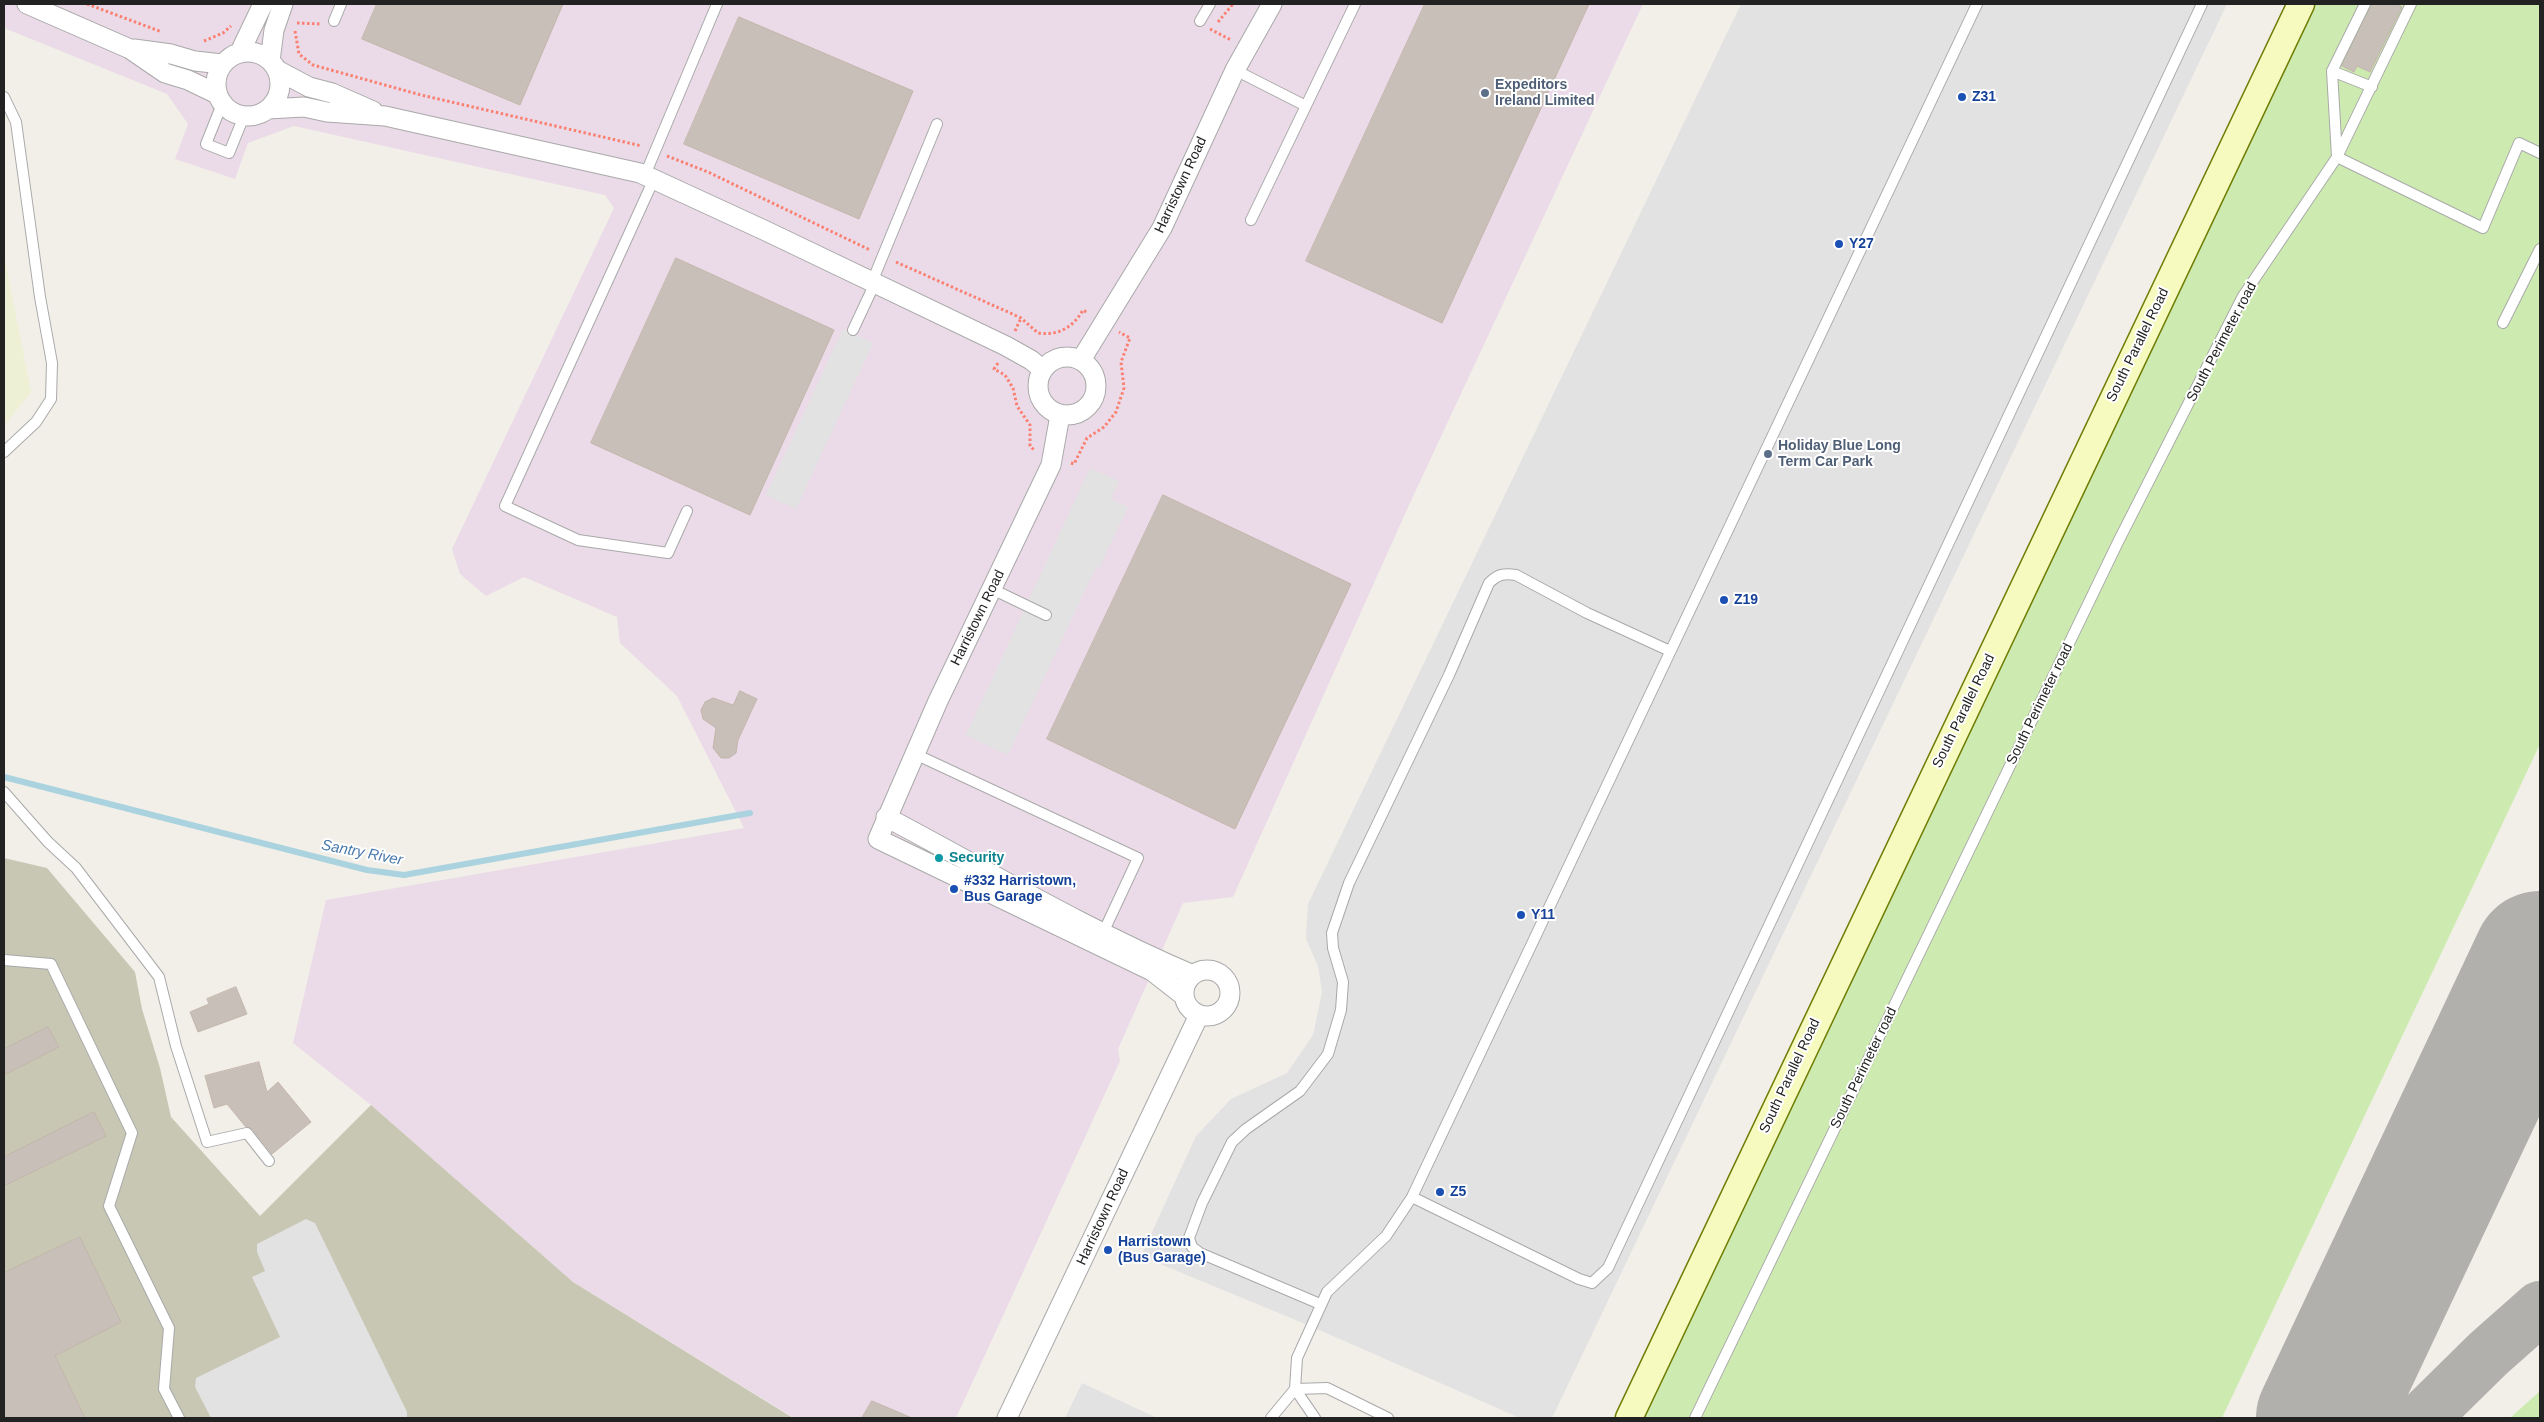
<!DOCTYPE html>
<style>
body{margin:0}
#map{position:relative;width:2544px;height:1422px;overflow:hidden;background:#f2efe9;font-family:Helvetica,sans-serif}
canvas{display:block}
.frame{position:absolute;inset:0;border:5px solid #222;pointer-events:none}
</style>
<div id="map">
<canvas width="2544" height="1422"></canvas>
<div class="frame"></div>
</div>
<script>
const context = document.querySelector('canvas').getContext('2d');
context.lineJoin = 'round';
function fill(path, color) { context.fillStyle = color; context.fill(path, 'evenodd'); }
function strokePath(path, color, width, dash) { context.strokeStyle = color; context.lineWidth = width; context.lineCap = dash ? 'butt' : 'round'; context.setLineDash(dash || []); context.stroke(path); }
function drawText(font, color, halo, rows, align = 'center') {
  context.font = font + ' Helvetica,sans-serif'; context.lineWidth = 4; context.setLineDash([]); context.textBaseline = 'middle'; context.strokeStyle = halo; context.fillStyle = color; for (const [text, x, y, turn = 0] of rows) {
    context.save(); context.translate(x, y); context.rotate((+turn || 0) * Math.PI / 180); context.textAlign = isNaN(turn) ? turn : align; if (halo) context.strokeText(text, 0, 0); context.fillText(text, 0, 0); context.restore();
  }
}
fill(new Path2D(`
 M4 4H1643L1409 505 1233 897 1183 903 1118 1049 1120 1061 956 1418H794L573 1282 371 1105 293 1043 326 900 744 828 677 696 620 643 617 617 524 577 486 596 460 574 452 549 614 208 605 195 294 126 248 143 235 179 175 159 188 124 167 94 4 28Z`), '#ebdbe8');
fill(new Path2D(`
 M4 858 47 868 135 972 142 1009 160 1068 171 1117 260 1216 371 1105 573 1282 793 1418H4Z`), '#c7c7b4');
fill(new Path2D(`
 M4 254 31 392 4 426Z`), '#eef0d5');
fill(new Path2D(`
 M2315 4H2540V744L2222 1418H1638Z
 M2540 1391V1418H2509H2510Z`), '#cdebb0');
fill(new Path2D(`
 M1741 4H2227L1552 1418H1520L1310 1326 1141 1256 1196 1136 1231 1099 1287 1073 1313 1035 1322 992 1318 966 1306 939 1308 904Z
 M843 329 873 343 796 509 766 495Z
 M1090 468 1119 481 1111 499 1128 507 1099 568 1096 567 1008 755 966 735Z
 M306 1219 315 1223 407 1412V1418H211L195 1387 196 1378 280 1337 252 1277 265 1271 257 1252V1244Z
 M1082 1383 1155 1417 1159 1418H1065Z`), '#e2e2e2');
strokePath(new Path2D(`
 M4 777 367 870 404 875 750 813`), '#aad3df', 6);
strokePath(new Path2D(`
 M2477 1092 2513 1035 2540 1000
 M2423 1418 2488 1354 2540 1308`), '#b1b0ac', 54);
strokePath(new Path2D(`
 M2323 1418 2540 958`), '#b1b0ac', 134);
const building = new Path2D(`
 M377 4H563L520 105 362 39Z
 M1425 4H1589L1442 323 1306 261Z
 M2372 4H2395L2402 7 2370 72 2357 66 2354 72 2342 66Z
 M739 17 913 91 859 219 684 144Z
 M676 258 834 330 750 515 591 443Z
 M1163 495 1351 584 1235 829 1047 739Z
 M740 691 757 699 738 740 736 753 729 758H721L713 748 716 728 703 719 701 710 705 702 713 698 733 705Z
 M236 987 247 1014 198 1032 190 1012 209 1004 207 999Z
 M48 1027 59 1047 4 1075V1049Z
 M259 1062 267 1092 278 1082 311 1122 272 1154 252 1129 245 1126 227 1104 214 1108 205 1076Z
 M94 1112 106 1136 4 1186V1157Z
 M80 1237 121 1322 55 1356 85 1418H4V1273Z
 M872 1401 912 1418H862Z`);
fill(building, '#c7bfb8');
strokePath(building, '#c4b6ab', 1);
const lane = new Path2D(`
 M2365 4 2332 71 2337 157 2483 228 2519 143 2540 153
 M334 21 341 4
 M1200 21 1210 4
 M1235 70 1306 106
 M2332 71 2372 87
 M4 97 16 122 40 297 52 363 51 399 36 422 4 452
 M222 104 206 144 229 153 244 116
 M645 175 717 4
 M654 179 505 506 578 540 668 553 687 511
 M1251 220 1355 4
 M872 282 937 124
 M2503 323 2540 249
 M853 330 875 283
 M992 589 1046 615
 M915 754 1138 858 1103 933
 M4 792 48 842 76 868 159 977 176 1046 207 1142 247 1133 269 1161
 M4 960 51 964 132 1133 109 1206 169 1328 164 1389 179 1418
 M1412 1197 1579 1279 1592 1283 1608 1268 2202 4
 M1320 1304 1200 1253 1192 1247 1189 1238 1202 1203 1232 1142 1246 1129 1300 1091 1328 1054 1341 1010 1343 982 1333 948 1332 933 1349 883 1449 675 1489 583C1498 574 1504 573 1516 575L1587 613 1670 651
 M1295 1389 1327 1388 1388 1418
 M1295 1389 1315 1418
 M1271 1418 1295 1389 1297 1358 1327 1292 1386 1236 1412 1197 1977 4
 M1695 1418 2118 542 2243 296 2337 157 2411 4`);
const street = new Path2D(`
 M27 4 130 49 165 73 188 80 217 94
 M134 49 171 54 195 61 222 64
 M216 84a32 32 0 1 1 64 0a32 32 0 1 1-64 0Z
 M240 52 263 4
 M270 61 274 30 283 4
 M277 70 309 87 332 93 373 111
 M268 109 304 107 327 112 385 116 640 173 766 231 1006 346 1031 360 1043 370
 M1038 386a29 29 0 1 1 58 0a29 29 0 1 1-58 0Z
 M1081 360 1162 228 1235 70 1272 4
 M1060 415 1051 465 938 701 878 839 1152 971 1184 996
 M886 817C988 871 1087 930 1193 975
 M1184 993a23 23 0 1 1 46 0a23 23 0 1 1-46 0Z
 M1007 1418 1199 1015`);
const secondary = new Path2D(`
 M1629 1418 2301 4`);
strokePath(lane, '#a9a9a9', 12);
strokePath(street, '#a9a9a9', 21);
strokePath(secondary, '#707d05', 29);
strokePath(new Path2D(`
 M87 4 162 32
 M1218 22 1233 4
 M297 23 321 24
 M1210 29 1231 40
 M295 31 299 54 313 65 421 95 642 146
 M204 41 223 33 231 26
 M667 156 708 172 870 250
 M896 262 1008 312 1021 318 1038 333C1059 336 1073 327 1083 310L1088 313
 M1015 331 1021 318
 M998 363 994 369 1005 375 1013 388 1017 406 1030 425V446L1034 450
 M1071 463 1074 464 1087 438 1104 427 1116 412 1124 388 1121 362 1130 338 1119 332`), '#fa8072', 3, [2.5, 2.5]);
strokePath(lane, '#fff', 10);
strokePath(street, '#fff', 19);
strokePath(secondary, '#f7fabf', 26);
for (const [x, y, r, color] of [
 [1485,93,5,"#5c6f8a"],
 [1962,97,5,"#1a4fb4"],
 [1839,244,5,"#1a4fb4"],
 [1768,454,5,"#5c6f8a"],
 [1724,600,5,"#1a4fb4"],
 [939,858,5,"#0f9aa8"],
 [954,889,5,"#1a4fb4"],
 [1521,915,5,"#1a4fb4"],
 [1440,1192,5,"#1a4fb4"],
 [1108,1250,5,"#1a4fb4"]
]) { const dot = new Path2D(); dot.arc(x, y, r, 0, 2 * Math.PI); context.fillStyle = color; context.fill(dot); strokePath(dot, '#fff', 2); }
drawText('bold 14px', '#4e5e75', '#fff', [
 ["Expeditors",1495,85],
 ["Ireland Limited",1495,101],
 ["Holiday Blue Long",1778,446],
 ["Term Car Park",1778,462]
], 'left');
drawText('bold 14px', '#164399', '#fff', [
 ["Z31",1972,97],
 ["Y27",1849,244],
 ["Z19",1734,600],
 ["#332 Harristown,",964,881],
 ["Bus Garage",964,897],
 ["Y11",1531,915],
 ["Z5",1450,1192],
 ["Harristown",1118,1242],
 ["(Bus Garage)",1118,1258]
], 'left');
drawText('14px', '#222', '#fff', [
 ["Harristown Road",1181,185,-65],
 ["South Perimeter road",2222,342,-62],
 ["South Parallel Road",2138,345,-64],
 ["Harristown Road",978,618,-64],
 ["South Perimeter road",2040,704,-64],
 ["South Parallel Road",1964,711,-64],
 ["South Perimeter road",1864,1068,-64],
 ["South Parallel Road",1790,1076,-65],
 ["Harristown Road",1103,1217,-65]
]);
drawText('bold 14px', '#0d838f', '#fff', [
 ["Security",949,858]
], 'left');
drawText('italic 15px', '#4a7aab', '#fff', [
 ["Santry River",362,853,11]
]);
</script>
